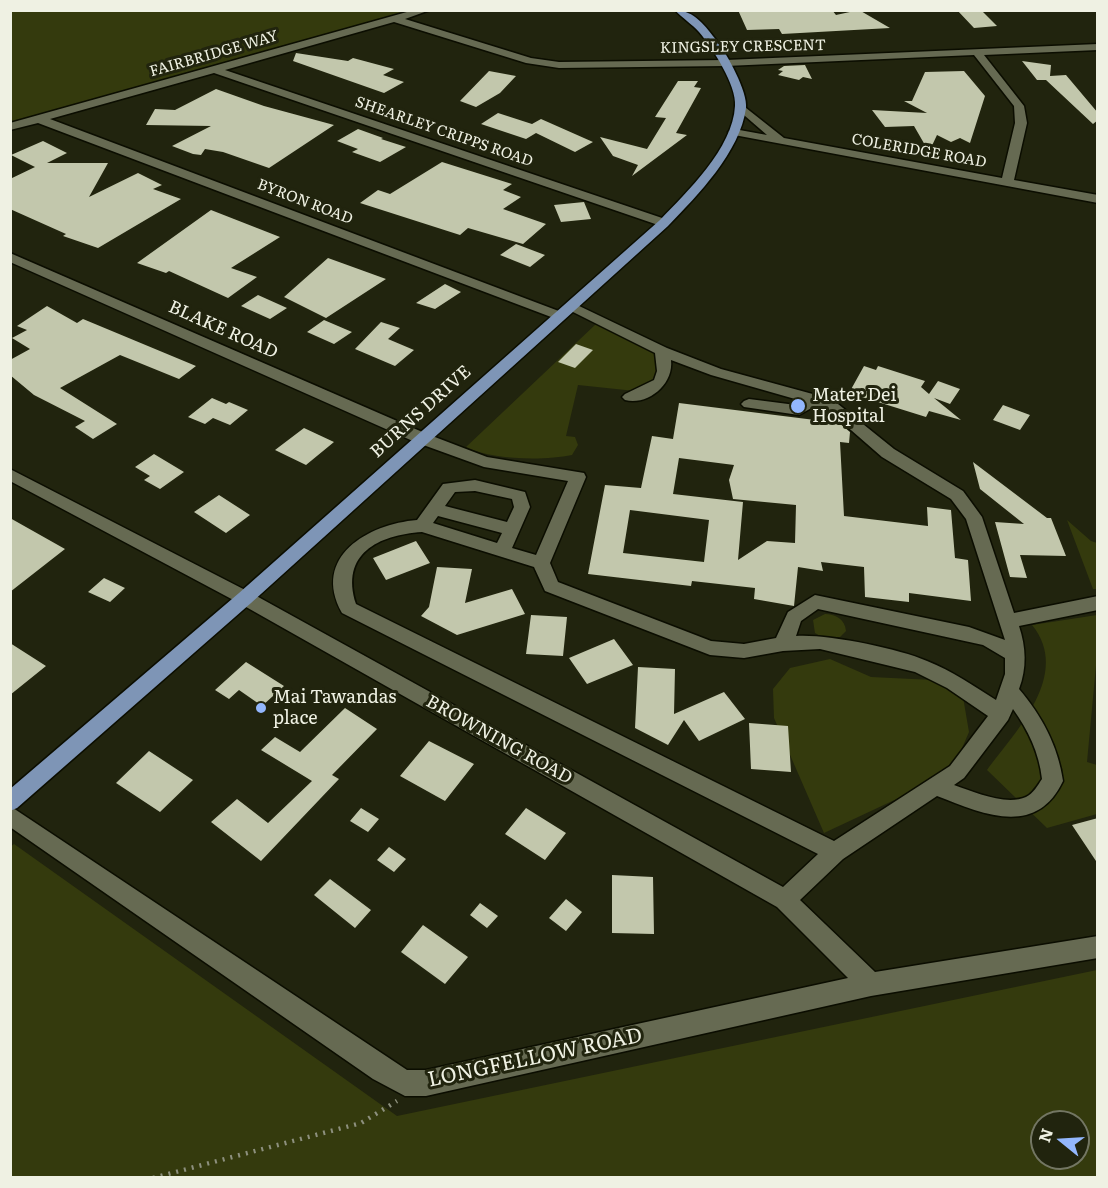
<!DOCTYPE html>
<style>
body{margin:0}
#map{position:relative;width:1108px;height:1188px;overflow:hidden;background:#21240e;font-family:Literata,serif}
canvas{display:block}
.frame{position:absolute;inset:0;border:12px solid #eff1e3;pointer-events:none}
.north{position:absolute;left:1030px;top:1110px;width:60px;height:60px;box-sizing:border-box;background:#21240e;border:2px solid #737663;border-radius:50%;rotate:288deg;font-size:16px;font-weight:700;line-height:24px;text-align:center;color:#eff1e3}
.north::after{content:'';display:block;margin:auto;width:21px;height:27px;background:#93b7fd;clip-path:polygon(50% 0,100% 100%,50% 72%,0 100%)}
</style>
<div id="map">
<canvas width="1108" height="1188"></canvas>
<div class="frame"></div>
<div class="north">N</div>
</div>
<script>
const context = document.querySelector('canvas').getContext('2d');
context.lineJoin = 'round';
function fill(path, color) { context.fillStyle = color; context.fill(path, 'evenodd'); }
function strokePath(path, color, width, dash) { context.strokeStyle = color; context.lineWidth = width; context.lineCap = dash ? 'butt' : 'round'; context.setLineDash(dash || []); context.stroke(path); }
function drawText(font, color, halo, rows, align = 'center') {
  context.font = font + ' Literata,serif'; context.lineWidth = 6; context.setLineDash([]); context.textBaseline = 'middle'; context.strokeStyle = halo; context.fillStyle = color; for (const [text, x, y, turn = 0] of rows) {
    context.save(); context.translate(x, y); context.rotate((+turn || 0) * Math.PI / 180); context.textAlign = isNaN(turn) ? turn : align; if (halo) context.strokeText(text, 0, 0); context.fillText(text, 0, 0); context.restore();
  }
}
fill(new Path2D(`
 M11 10H411V11L11 122Z
 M596 324 655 352 658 378 635 391 578 385 566 436 575 437 578 445 572 455C543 461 492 460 466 447Z
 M1067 520 1091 541 1097 543V589H1093Z
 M825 614C835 614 845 619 846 631L840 637 824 638 815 633 813 620Z
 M1097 615V655L1087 762 1097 765V814L1047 828 987 770C1016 731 1072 674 1032 625Z
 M830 659 871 677 933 680 963 697 969 732 956 762 920 788 824 833 774 718 773 689 790 668Z
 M14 844 397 1116 1097 970V1177H11L10 847ZM1042 1122H1078V1158H1042Z`), '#343a0d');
fill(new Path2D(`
 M738 10H832L836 15 859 10 890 28 782 34 779 29 747 30Z
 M957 10H981L997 26 974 28Z
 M296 53 348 61 353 58 394 69 383 75 404 82 384 93 293 61Z
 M1022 61 1051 65 1050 76 1066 75 1098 113V120L1093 124 1046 80H1037Z
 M805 65 812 79 803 77 799 80 778 75 783 71 778 70 784 66Z
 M489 71 516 76 500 93 476 107 460 101Z
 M964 71 985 96 970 143 960 138 951 142 937 135 929 152 914 126 885 127 872 110 927 113 904 101H912L925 72Z
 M678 81H698L694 87 701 88 676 133 687 135 632 176 638 165 613 156 600 137 647 149 666 118 655 117Z
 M216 89 264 106 334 125 269 168 223 152 205 149 201 155 193 154 172 146 211 126 146 125 155 109 175 110Z
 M498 113 532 124 541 119 593 142 575 152 536 133 526 139 481 124Z
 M358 129 383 138 381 139 406 147 380 162 352 152 358 149 337 141Z
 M43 141 67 153 47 163H108L89 197 138 173 162 185 153 189 181 199 98 248 63 236 66 234 10 209V179L35 167 11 155Z
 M442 162 512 184 503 190 521 197 503 209 546 224 523 244 468 228 460 235 360 203 378 190 390 194Z
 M584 202 591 219 561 222 554 205Z
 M211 210 280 237 231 268 257 277 228 298 169 271 166 273 137 263Z
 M516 244 545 255 530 267 500 255Z
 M328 258 386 279 326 318 284 297Z
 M445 284 461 292 435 309 416 303Z
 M258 295 287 308 270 319 241 306Z
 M47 306 77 323 83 319 196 366 179 379 120 355 60 388 117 424 93 439 75 427 85 421 34 395 10 375V360L30 349 12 338 27 330 17 326Z
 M324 320 352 332 334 344 307 332Z
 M381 322 400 328 388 339 414 350 395 366 355 349Z
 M576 344 593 350 575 368 558 362Z
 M864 366 876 370 878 366 925 381 921 387 929 394 938 381 960 389 950 404 934 398 961 420 929 411 926 417 849 393Z
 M212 398 226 404 229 402 248 410 230 425 213 418 205 424 188 417Z
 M679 403 839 423 850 432 849 443 840 442 844 516 928 526 927 507 951 510 955 558 968 560 971 601 909 593V602L865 597 864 567 821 562 823 571 798 567 794 606 754 599 755 588 692 581 691 586 588 574 605 485 641 488 652 436 673 439ZM679 458 734 465 729 480 733 499 796 505 795 543 767 541 738 560 743 502 673 494ZM630 510 709 520 704 562 623 553Z
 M1003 405 1030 415 1020 430 993 420Z
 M304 428 334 442 306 465 275 450Z
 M154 454 184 472 160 489 144 480 150 476 135 467Z
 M973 462 1047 518H1051L1066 556 1020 555 1027 578 1010 577 995 522 1024 524 980 489Z
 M219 495 250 515 226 533 194 512Z
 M10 518 65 549 10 592Z
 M416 541 430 563 386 580 373 558Z
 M437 567 472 569 465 603 512 589 525 614 457 635 421 616 429 607Z
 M104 578 125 588 110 602 88 592Z
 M531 615 567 617 563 656 526 654Z
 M614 639 633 665 587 684 569 658Z
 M10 643 46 666 10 695Z
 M246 662 284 686 262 706 239 690 229 699 215 690Z
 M638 667 675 669 674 714 724 692 745 719 699 741 684 720 668 745 635 728Z
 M345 708 377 729 332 775 339 779 261 861 211 822 237 799 268 823 312 781 261 750 275 737 300 752Z
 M749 723 788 726 791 772 751 769Z
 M429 741 474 764 445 801 400 776Z
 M149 751 193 780 160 812 116 783Z
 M361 808 379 819 368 832 350 821Z
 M526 808 566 833 545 860 505 834Z
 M1098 818V864L1072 825Z
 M389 847 406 859 394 872 377 860Z
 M612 875 653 877 654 934 612 933Z
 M330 879 371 910 355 928 314 895Z
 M566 899 582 912 566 931 549 918Z
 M480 903 498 916 487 928 470 915Z
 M423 925 468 957 445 984 401 952Z`), '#c2c7ac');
const minor = new Path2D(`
 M414 10H430L405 19 531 58 559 62 726 60 1098 44V50L984 55 1024 106 1027 123 1014 180 1098 195V203L734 135 728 132 734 129 767 135 737 109V105L741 104 784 138 1002 178 1015 123 1014 106 974 55 726 66 559 68 526 63 394 22 225 70 668 220 670 223 664 227 214 73 50 119 564 313 566 316 559 320 38 123 10 130V123Z
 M10 253 427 434 487 457 584 473 586 477 550 563 558 582 711 641 744 644 776 638 788 612 815 595 969 627 1005 640 966 519 951 499 882 457 828 410 815 406 799 415 744 407 741 404 744 401 749 399 796 405 802 401 711 375 671 360C674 385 647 406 625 400L622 397 625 394 654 380 657 371 655 353 563 307 570 303 575 304 667 348 721 369 820 396 838 404 894 449 963 491 982 517 1014 613 1098 596V610L1019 626C1026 647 1027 668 1019 689 1042 716 1058 746 1063 781 1036 838 983 814 937 796L843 859 800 900 875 972 1098 936V958L871 996 426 1096H405L373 1079 10 827V806L407 1070H426L848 978 777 907 239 603 10 481V469L251 593 783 887 818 854 342 613C311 557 368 524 417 520L443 484 475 480 525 492 530 507 512 548 536 555 568 481 484 467 415 442 10 262ZM475 491 512 499 514 507 507 522 445 506 455 492ZM438 516 502 533 497 543 433 523ZM422 532 534 567 545 591 710 655 744 658 783 651 820 649 915 672 947 688 988 716 950 766 834 841 356 604C340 554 378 535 422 532ZM818 609 983 645 1005 658V674L996 700C974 686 952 671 927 661 897 648 827 634 796 636L801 621ZM1013 709C1028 730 1039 752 1042 779 1038 785 1033 794 1026 797 1006 806 974 792 954 785L964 778 1008 720Z`);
const major = new Path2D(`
 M675 10C694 10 706 27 717 41 727 54 748 92 746 108 740 152 698 195 668 226L251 603 17 808 10 811V789L239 593 660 220C687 192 733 148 735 106 737 86 712 47 699 32 692 24 682 18 675 10Z`);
strokePath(minor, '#0b0d00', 3);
strokePath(major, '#0b0d00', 3);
strokePath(new Path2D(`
 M153 1178 361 1123 397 1101`), '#8d907e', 4.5, [2, 6]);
fill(minor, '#666a52');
fill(major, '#7e95b6');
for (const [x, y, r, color] of [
 [798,406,8,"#93b7fd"],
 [261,708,6,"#93b7fd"]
]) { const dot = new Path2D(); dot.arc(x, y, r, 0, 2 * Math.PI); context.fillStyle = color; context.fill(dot); strokePath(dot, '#21240e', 2); }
drawText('15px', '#eff1e3', '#21240e', [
 ["KINGSLEY CRESCENT",743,47,-1],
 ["FAIRBRIDGE WAY",214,54,-16],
 ["SHEARLEY CRIPPS ROAD",444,132,19],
 ["COLERIDGE ROAD",919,151,10],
 ["BYRON ROAD",305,202,21]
]);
drawText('18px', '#eff1e3', '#21240e', [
 ["BLAKE ROAD",223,330,24],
 ["BURNS DRIVE",421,412,-42],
 ["BROWNING ROAD",499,740,29]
]);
drawText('18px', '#eff1e3', '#21240e', [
 ["Mater Dei",812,396],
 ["Hospital",812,417],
 ["Mai Tawandas",273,698],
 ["place",273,719]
], 'left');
drawText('21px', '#eff1e3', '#21240e', [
 ["LONGFELLOW ROAD",535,1058,-12]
]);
</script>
